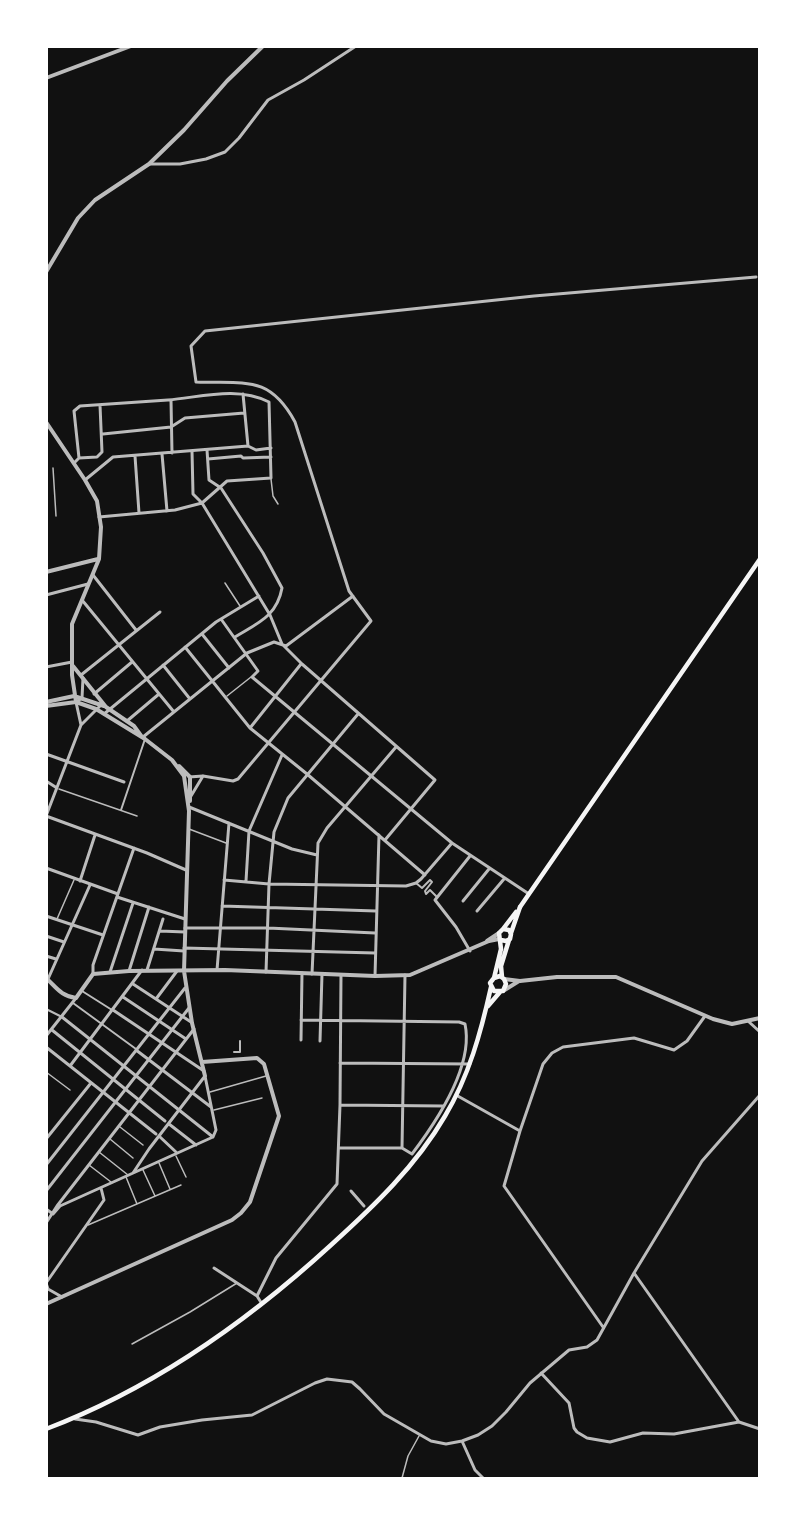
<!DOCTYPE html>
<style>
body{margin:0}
#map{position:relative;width:806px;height:1525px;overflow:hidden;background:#111;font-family:"Zilla Slab",serif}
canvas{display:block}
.frame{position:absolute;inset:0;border:48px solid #fff;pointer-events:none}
</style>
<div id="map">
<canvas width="806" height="1525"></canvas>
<div class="frame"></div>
</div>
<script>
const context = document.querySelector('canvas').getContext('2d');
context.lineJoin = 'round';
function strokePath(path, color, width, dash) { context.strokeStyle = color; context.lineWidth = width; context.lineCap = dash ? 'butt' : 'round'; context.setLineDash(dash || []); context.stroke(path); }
strokePath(new Path2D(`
 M53 468 56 516
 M271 479 273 496 278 504
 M225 583 240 606
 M227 696 251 677
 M59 789 137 816
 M189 829 226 843
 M57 919 74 880
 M46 1072 70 1090
 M210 1092 266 1076
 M214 1110 262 1098
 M120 1127 143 1145
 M110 1139 133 1158
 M99 1152 128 1175
 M176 1156 186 1177
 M159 1163 170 1189
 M89 1165 111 1182
 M143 1170 155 1196
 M126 1177 137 1204
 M88 1225 181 1185
 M132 1344 190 1312 237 1283
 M402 1478 408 1456 419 1436`), '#bcbcbc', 1.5);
strokePath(new Path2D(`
 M121 810 145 739
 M416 883 422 888 430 880 432 882 425 891 426 894 430 890 437 897
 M82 991 112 1010
 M73 1003 136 1049
 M46 1009 62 1017
 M234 1052H240V1041`), '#bcbcbc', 2);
strokePath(new Path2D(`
 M150 164H180L206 159 225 152 239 138 268 100 304 80 356 46
 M243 394 248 446
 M171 400 172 453
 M103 434 171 427 185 418 244 413
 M207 450 209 480 221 488 263 553 282 588C277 616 258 623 235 637
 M192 451 193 494 202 503 270 615 282 644 302 664 435 780 385 840
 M162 454 167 511
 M135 456 139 513
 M79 458 97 457 102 452 100 405
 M208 459 241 456 243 458 271 457
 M74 463 79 458 74 411 80 406C109 404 139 402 168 400 202 397 237 386 269 402L271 478 227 481 202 503 175 510 99 517
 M85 480 113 457 248 446 256 450 271 448
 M93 575 136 630
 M46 595 88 584
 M82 600 174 712
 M221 619 258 671 252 677 452 843 529 894
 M202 634 229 668
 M274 642 286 646 353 596
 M185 647 250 728 307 774 425 875
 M163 665 190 699
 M46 667 72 662
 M81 675 160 612
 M94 694 132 662
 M104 714 216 622 259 596
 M127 721 159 694
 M81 725 76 702 82 698 83 678
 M250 728 301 664
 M143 737 247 653 274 642
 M46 754 124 782
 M189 777 203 776 233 781 238 779 371 621 349 591 295 422C269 374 244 384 196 382L191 346 205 331 534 296 756 277
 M46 781 57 788
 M191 796 203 776
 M189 807 292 849 317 855
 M46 816 147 853 186 870
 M46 816 81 725 101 705
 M46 868 118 894
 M224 880 269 884 406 886 416 883 421 879 452 843
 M80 881 95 835
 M246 881 249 831 282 755
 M117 897 185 919
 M463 901 489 869
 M222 906 376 911
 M477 911 504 879
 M46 916 103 935
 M185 928H268L375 933
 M160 931 185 932
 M46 936 64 942
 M184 948 375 953
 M154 949 184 951
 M470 951 456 927 435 900 470 856
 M46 956 56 959
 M147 970 163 919
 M217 970 229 823
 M129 971 149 907
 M110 972 133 903
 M266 972 269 884 274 832 288 798 358 714
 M93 974V965L134 848
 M312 974 318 843 327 828 396 747
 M405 975 402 1148 412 1154
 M375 976 379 835
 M48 979 90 885
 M133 984 191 1022
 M123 997 186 1039
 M156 999 177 971
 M113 1010 204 1071
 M62 1017 213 1137
 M301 1020 459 1022 465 1024C474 1066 437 1121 412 1154
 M748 1021 760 1032
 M52 1030 165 1121
 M46 1036 76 998
 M301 1040 302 973
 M320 1041 322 974
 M46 1047 156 1134
 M136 1050 211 1107
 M340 1063 470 1064
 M70 1066 142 970
 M456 1095 520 1131
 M340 1105 443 1106
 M169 1124 196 1145
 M159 1136 177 1153
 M46 1139 91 1083
 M339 1148H402
 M46 1165 185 988
 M133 1173 149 1149 205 1076
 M46 1191 189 1008
 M351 1191 364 1206
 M46 1209 53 1214 60 1206 213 1137 216 1130 205 1076
 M46 1223 57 1206 194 1029
 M214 1268 257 1296
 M634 1273 739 1422
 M46 1283 104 1200 101 1188
 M46 1283 48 1289 62 1297
 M262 1304 257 1296 276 1258 337 1184 340 1105 341 975
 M603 1327 504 1186 520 1131 543 1064 552 1053 563 1047 634 1038 674 1050 687 1041 705 1016
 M541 1373 569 1403 574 1428 577 1432 587 1438 610 1442 643 1433 674 1434 739 1422 760 1429
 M75 1419 96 1422 138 1435 160 1427 202 1420 252 1415 315 1383 327 1379 352 1382 360 1389 384 1414 431 1441 446 1444 462 1441 478 1435 492 1426 506 1412 530 1383 569 1350 587 1347 597 1340 634 1273 702 1161 760 1095
 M462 1441 475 1470 483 1478`), '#bcbcbc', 3);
strokePath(new Path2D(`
 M46 78 131 46
 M46 272 78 218 95 200 149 164 184 130 227 81 263 46
 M46 422 85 480 97 501 101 527 99 559 72 624V675L76 702
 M46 572 98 559
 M73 666 106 707 134 726 142 737
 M46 702 74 696 104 706
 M46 706 76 702 96 709 145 739 172 760 184 776 189 811 184 971 192 1023 205 1076
 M179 766 190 777V801
 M487 941 499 933
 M46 978C57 988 61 996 76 998L93 974 129 971 225 970 375 976 410 975 489 941 499 939
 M504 979 520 981 557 977H616L713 1019 732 1024 760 1018
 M503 991 519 981
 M46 1304 232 1220 241 1213 250 1202 279 1116 264 1064 257 1058 202 1062`), '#bcbcbc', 4);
strokePath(new Path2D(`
 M503 929 516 912
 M511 933 520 907
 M502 977 501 966 509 940
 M494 978 500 976 504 979 506 984 503 991H494L490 983 494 978 501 949 499 933 503 929 509 930 511 934 510 939 506 941 501 940
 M488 1006 500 992
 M46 1429C154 1388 247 1322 331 1245 374 1206 416 1166 445 1116 469 1076 481 1032 491 987`), '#f5f5f5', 4.5);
strokePath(new Path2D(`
 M520 907 760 559`), '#f5f5f5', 4.5);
</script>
